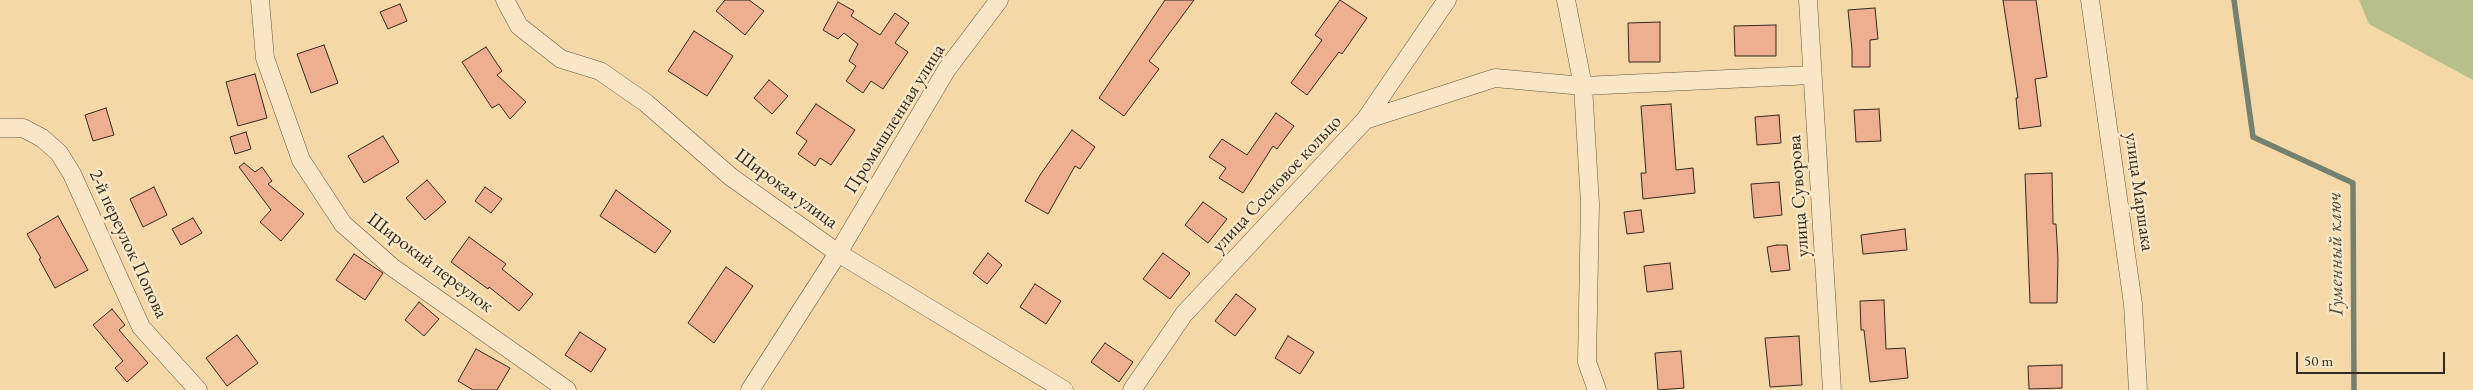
<!DOCTYPE html>
<html>
<head>
<meta charset="utf-8">
<style>
  body { margin:0 }
  #map { position:relative; width:2473px; height:390px; overflow:hidden; background:#f5d8a8; font-family:"EB Garamond",serif }
  canvas { display:block }
  .scale { position:absolute; left:2296px; top:352px; width:149px; height:22px; box-sizing:border-box; border:2px solid #33291e; border-top:0; padding-left:6px; font-size:15px; line-height:18px; white-space:nowrap; color:#33291e; -webkit-text-stroke:4px #f8e6c6; paint-order:stroke }
</style>
</head>
<body>
<div id="map">
<canvas width="2473" height="390"></canvas>
<div class="scale">50 m</div>
</div>
<script>
const ctx = document.querySelector('canvas').getContext('2d');
ctx.lineJoin = 'round';
function fill(path, color) { ctx.fillStyle = color; ctx.fill(path, 'evenodd'); }
const shape = rows => new Path2D(rows.map(r => 'M' + r).join(''));
function strokePath(path, color, width, dash) { ctx.strokeStyle = color; ctx.lineWidth = width; ctx.lineCap = dash ? 'butt' : 'round'; ctx.setLineDash(dash || []); ctx.stroke(path); }
function drawText(font, color, halo, rows, align = 'center') {
  ctx.font = font + ' "EB Garamond",serif'; ctx.lineWidth = 5; ctx.setLineDash([]); ctx.textBaseline = 'middle'; ctx.strokeStyle = halo; ctx.fillStyle = color; for (const [text, x, y, turn = 0] of rows) {
    ctx.save(); ctx.translate(x, y); ctx.rotate((+turn || 0) * Math.PI / 180); ctx.textAlign = isNaN(turn) ? turn : align; if (halo) ctx.strokeText(text, 0, 0); ctx.fillText(text, 0, 0); ctx.restore();
  }
}
const green = shape([
  [2359,0,2473,0,2473,80,2369,24]
]);
const stream = shape([
  [2234,0,2253,137,2353,183,2354,390]
]);
const building = shape([
  [725,0,749,0,764,11,745,35,716,11,725,0],
  [1165,0,1194,0,1149,61,1159,69,1124,116,1099,98,1165,0],
  [1340,0,1367,18,1342,54,1339,52,1307,95,1291,83,1322,40,1315,35,1340,0],
  [2003,0,2036,0,2047,77,2035,79,2041,126,2019,129,2016,98,2018,98,2003,0],
  [838,2,854,11,851,16,880,35,895,13,909,23,895,43,908,52,883,89,871,81,863,93,846,81,856,66,849,61,858,44,844,33,838,39,823,30,838,2],
  [400,4,407,21,388,29,380,12,400,4],
  [1875,8,1878,39,1870,40,1870,67,1852,67,1852,50,1848,10,1875,8],
  [1660,22,1660,62,1629,62,1628,23,1660,22],
  [1776,25,1776,56,1735,56,1734,26,1776,25],
  [694,31,733,56,707,96,668,71,694,31],
  [324,45,338,83,311,93,297,54,324,45],
  [486,47,502,71,497,75,526,102,510,119,499,104,492,108,462,62,486,47],
  [255,74,267,118,238,126,226,82,255,74],
  [769,80,788,96,772,114,754,98,769,80],
  [816,104,855,130,831,165,820,158,815,166,798,154,807,141,796,133,816,104],
  [1671,104,1676,170,1693,168,1695,193,1643,199,1641,173,1646,173,1641,106,1671,104],
  [106,108,114,135,93,141,85,115,106,108],
  [1879,109,1881,141,1856,142,1854,110,1879,109],
  [1276,113,1294,126,1277,149,1273,146,1243,193,1219,178,1226,168,1209,157,1222,139,1247,155,1276,113],
  [1779,115,1781,143,1757,145,1755,117,1779,115],
  [1072,130,1095,147,1080,169,1075,166,1048,214,1025,201,1040,175,1072,130],
  [246,132,251,149,235,154,230,137,246,132],
  [383,136,399,162,364,183,348,156,383,136],
  [244,163,255,172,262,167,272,181,268,184,304,214,281,241,260,222,271,210,239,167,244,163],
  [2052,173,2053,224,2056,224,2058,259,2057,303,2030,303,2025,174,2052,173],
  [427,180,446,202,425,220,406,198,427,180],
  [1779,182,1782,215,1754,218,1751,184,1779,182],
  [154,187,167,215,143,227,130,199,154,187],
  [485,187,502,199,491,213,475,201,485,187],
  [616,190,671,231,655,253,600,216,616,190],
  [1203,202,1227,219,1208,243,1185,225,1203,202],
  [1641,210,1644,232,1627,234,1624,212,1641,210],
  [58,216,88,270,55,288,39,259,41,258,27,234,58,216],
  [193,218,202,233,181,245,172,229,193,218],
  [1905,229,1907,250,1863,254,1861,235,1905,229],
  [469,237,506,264,502,269,533,294,519,311,489,287,488,289,451,262,469,237],
  [1777,245,1787,245,1790,270,1771,272,1767,247,1777,245],
  [988,253,1002,265,987,284,973,273,988,253],
  [1163,253,1190,273,1170,299,1143,279,1163,253],
  [354,254,383,273,365,300,336,280,354,254],
  [1670,263,1673,289,1647,292,1644,266,1670,263],
  [726,267,753,286,714,343,688,323,726,267],
  [1035,284,1061,301,1046,324,1020,307,1035,284],
  [1236,294,1256,309,1235,336,1215,321,1236,294],
  [1884,300,1886,349,1905,348,1908,378,1870,382,1864,330,1861,330,1860,301,1884,300],
  [419,302,439,319,424,336,405,320,419,302],
  [112,309,125,325,119,330,148,363,127,382,115,368,123,361,93,325,112,309],
  [580,332,606,349,591,372,565,355,580,332],
  [237,335,258,363,227,386,206,358,237,335],
  [1288,336,1314,352,1300,374,1275,358,1288,336],
  [1799,336,1802,385,1770,387,1765,338,1799,336],
  [1105,343,1133,362,1119,382,1091,362,1105,343],
  [476,349,510,368,497,390,473,390,458,381,476,349],
  [1681,351,1684,388,1658,390,1655,353,1681,351],
  [2062,365,2062,388,2029,389,2028,366,2062,365]
]);
const minor = shape([
  [260,0,265,58,301,160,343,224,392,267,567,390],
  [505,0,519,26,561,59,600,71,646,103,731,177,838,253,1064,390],
  [1566,0,1583,86,1590,204,1587,362,1597,390],
  [1808,0,1832,390],
  [2090,0,2133,304,2138,390],
  [1365,120,1495,78,1583,86,1812,75],
  [0,128,23,128,42,138,59,153,72,174,141,327,198,390],
  [750,390,838,253,947,69,999,0],
  [1132,390,1184,314,1365,120,1447,0]
]);
const streetNames = [
  ["Промышленная улица",895,119,-58],
  ["улица Сосновое кольцо",1277,184,-47],
  ["Широкая улица",786,189,36],
  ["улица Маршака",2139,192,82],
  ["улица Суворова",1799,196,-94],
  ["2-й переулок Попова",128,244,65],
  ["Широкий переулок",430,263,37]
];
const waterNames = [
  ["Гуменный ключ",2336,254,-91]
];
fill(green, '#b7c08b');
strokePath(stream, '#73816e', 5.5);
fill(building, '#edaf90');
strokePath(building, '#33291e', 1);
strokePath(minor, '#645540', 19);
strokePath(minor, '#f8e6c6', 18);
drawText('19px', '#33291e', '#f8e6c6', streetNames);
drawText('italic 20px', '#4e4e40', '#f8e6c6', waterNames);
</script>
</body>
</html>
